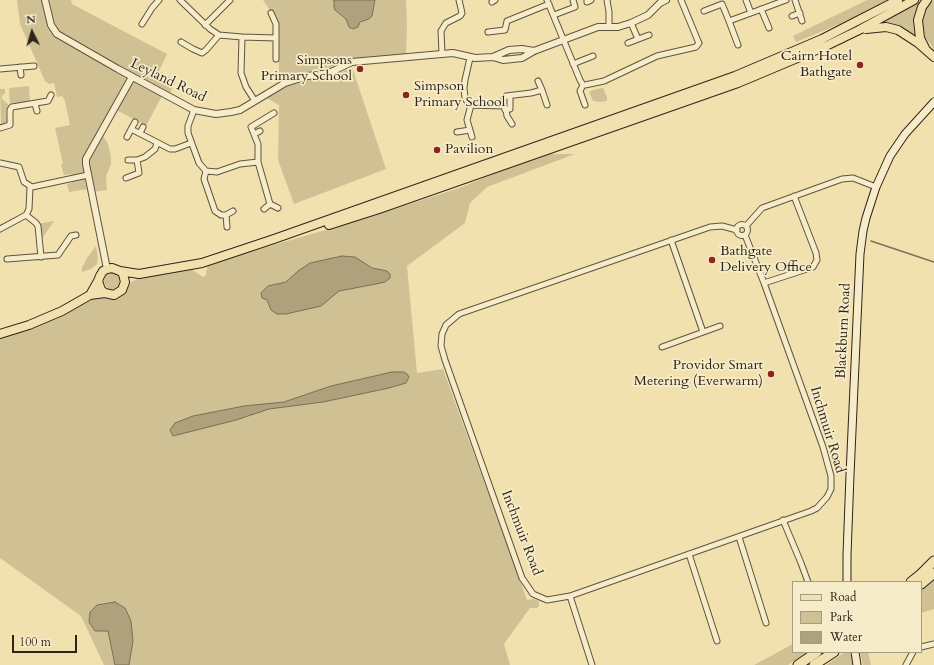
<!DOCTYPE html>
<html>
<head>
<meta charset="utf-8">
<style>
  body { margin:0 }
  #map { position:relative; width:934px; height:665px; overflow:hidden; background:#f1e1ae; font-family:Cardo,serif }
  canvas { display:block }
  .legend { position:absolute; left:792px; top:581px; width:130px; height:72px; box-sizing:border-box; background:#f6ecca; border:1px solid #a69c83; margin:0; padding:5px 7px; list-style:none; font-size:12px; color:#2f2419 }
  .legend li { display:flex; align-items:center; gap:8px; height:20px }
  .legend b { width:20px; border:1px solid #a69c83 }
  .north { position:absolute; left:12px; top:12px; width:40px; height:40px; -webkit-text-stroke:3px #f6ecca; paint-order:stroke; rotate:355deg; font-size:11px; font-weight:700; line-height:16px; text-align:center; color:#2f2419 }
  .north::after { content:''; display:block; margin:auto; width:14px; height:18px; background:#2f2419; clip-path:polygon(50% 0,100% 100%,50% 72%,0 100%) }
  .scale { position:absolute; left:12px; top:635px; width:65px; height:18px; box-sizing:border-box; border:2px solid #2f2419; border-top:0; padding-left:5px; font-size:12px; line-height:14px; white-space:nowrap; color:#2f2419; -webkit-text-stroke:3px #f6ecca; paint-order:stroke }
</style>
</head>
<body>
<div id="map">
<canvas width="934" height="665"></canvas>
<ul class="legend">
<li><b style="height:5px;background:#f1e1ae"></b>Road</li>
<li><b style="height:11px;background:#d0c195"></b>Park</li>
<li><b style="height:11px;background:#afa17b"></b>Water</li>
</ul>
<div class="north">N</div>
<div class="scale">100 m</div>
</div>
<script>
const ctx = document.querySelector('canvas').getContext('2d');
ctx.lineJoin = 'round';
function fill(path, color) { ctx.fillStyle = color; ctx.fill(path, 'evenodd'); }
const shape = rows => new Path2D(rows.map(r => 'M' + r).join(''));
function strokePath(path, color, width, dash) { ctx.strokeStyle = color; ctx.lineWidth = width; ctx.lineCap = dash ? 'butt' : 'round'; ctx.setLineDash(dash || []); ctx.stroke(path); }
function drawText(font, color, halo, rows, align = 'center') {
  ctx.font = font + ' Cardo,serif'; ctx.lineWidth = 3.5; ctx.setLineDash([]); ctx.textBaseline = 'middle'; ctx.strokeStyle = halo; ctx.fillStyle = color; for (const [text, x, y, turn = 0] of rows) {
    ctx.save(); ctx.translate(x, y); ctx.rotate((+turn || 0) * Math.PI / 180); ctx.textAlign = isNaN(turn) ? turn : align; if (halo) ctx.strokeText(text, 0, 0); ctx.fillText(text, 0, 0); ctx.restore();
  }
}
const green = shape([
  [17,0,71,0,72,4,167,54,159,71,176,81,168,96,163,94,146,126,115,109,101,133,108,144,111,157,111,164,106,176,107,190,91,192,87,175,74,178,71,174,64,175,61,165,63,164,55,128,70,125,65,101,62,96,57,97,54,83,49,84,45,81,20,24],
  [263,0,334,0,335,10,346,19,349,27,369,19,372,16,375,0,406,0,407,24,406,57,345,65,279,86,279,60,276,59,275,18],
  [867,0,887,0,845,22,796,42,793,36],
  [918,0,923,0,919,43,877,23],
  [932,0,934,0,934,49,925,37,922,23,924,10],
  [352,67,386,169,294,204,278,160,279,105,267,98,276,90,285,86,300,83,318,77,332,77],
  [29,86,30,101,10,104,9,88],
  [603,88,607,97,607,101,600,102,593,101,589,92,593,90],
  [0,89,5,89,5,93,2,96,2,99,9,105,6,111,7,122,6,124,1,125],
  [542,154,575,154,487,187,470,203,465,223,407,266,417,373,443,369,527,600,534,599,539,601,539,606,537,608,530,608,504,644,510,665,104,665,81,616,0,558,0,338,75,309,95,298,119,297,126,291,131,282,139,278,191,269,203,277,206,275,208,264,367,218,462,187],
  [85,179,87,189,69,192,67,184,72,183,73,181],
  [54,221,43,237,39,240,37,224],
  [96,246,98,259,97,264,91,269,82,272,82,268,87,258],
  '104 281a8 8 0 1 1 16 0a8 8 0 1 1-16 0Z',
  [934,579,934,609,921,613,921,590],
  [793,644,793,652,808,652,788,665,754,665],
  [845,652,850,652,853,665,826,665],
  [860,652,868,652,871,665,863,665]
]);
const water = shape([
  [334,0,375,0,372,16,369,19,360,22,358,27,353,29,349,27,346,19,335,10,334,7,334,0],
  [342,256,355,257,372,268,387,271,390,274,390,278,385,282,376,284,339,291,321,306,286,314,277,314,271,310,267,300,262,298,261,293,268,286,286,282,298,271,310,263,342,256],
  [392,372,404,372,407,374,409,377,406,383,389,388,323,402,269,409,236,420,173,436,170,430,175,423,193,416,244,406,284,402,331,386,392,372],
  [115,602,125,608,131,621,133,641,129,665,115,665,108,631,95,631,89,622,90,612,97,605,115,602]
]);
const stream = shape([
  [871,241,934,262]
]);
const minor = shape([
  [180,0,210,29,219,35,242,37],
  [547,0,580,80,583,85,585,85,604,81,657,56,696,47,699,43,698,41,681,0],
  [587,0,587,2,591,0],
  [607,0,609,12,609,26],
  [795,0,802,21],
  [492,2,495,0],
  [761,9,769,28],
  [704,11,722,4,729,21,751,13,746,0],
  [271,13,276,24,276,59],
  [751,13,786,0],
  [554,15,575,7,573,0],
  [792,16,800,13],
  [729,21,738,45],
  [631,23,638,39],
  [142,24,152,8,159,0],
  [205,25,230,0],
  [488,32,505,30,507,21,549,4],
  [181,42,193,49,202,53,206,50,219,35],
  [628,43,649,35],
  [442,54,441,31,446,23,460,16,462,13,459,0],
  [470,58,465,80,464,88,465,98,469,105,504,106,504,98,506,96,531,93,542,90,538,81],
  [573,64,593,56],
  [20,67,21,75],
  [0,69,34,66],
  [583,85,580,91,585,105],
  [542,90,547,105],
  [255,101,246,87,241,73,242,37,276,38],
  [35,104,37,111],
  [471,105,467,120,472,137],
  [504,106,505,110,510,109,510,96],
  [194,110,188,126,188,133,199,163,206,171,204,179,215,211,221,215,226,215,233,211],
  [506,110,507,116,512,124],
  [0,128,10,125,10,110,12,107,48,101,51,95],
  [131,129,170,149,175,149,191,143],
  [457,132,470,130],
  [140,133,143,127],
  [254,134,260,131],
  [127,137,135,122],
  [128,160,137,160,145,157,155,149,157,143],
  [0,163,19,167,24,182,32,187,88,175],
  [206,171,217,172,240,164,258,162],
  [126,178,139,173,137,160],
  [270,204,258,162,258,144,251,127,274,113],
  [264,209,270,204,278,208],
  [26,215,36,223,38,226,41,257],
  [226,215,227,227],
  '736.5 230a5.5 5.5 0 1 1 11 0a5.5 5.5 0 1 1-11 0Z',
  [746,226,762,208,842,179,853,178,876,187],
  [0,229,26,215,29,209,30,187],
  [737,230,722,226,710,227,459,314,446,325,442,334,441,346,445,360,522,578,533,594,547,600,570,596,811,511,817,508,827,497,831,489,831,476,823,447,764,283,745,235],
  [671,240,703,332],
  [7,259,58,255,71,236,76,235],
  [764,283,813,267,817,260,816,253,794,196],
  [662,347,720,326],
  [783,520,801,563,808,582],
  [739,537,766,623],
  [689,554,717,641],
  [570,596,592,665],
  [921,647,934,644],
  [906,665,913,652]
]);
const tertiary = shape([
  [45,0,51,25,57,34,118,69,194,110,216,114,231,112,240,110,285,83,308,76,329,73,352,62,453,53,475,58,493,57,503,60,522,58,534,51,598,27,618,27,631,23,648,15,660,3,666,0],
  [493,57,509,50,522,49,534,51],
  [107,269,86,164,86,159,132,77]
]);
const secondary = shape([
  [847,582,847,555,850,475,860,254,863,231,866,218,876,187,890,156,905,134,934,102],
  [855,652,857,665]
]);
const primary = shape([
  [866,29,886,27,898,30,918,43,934,57],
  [925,48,920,38,918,20,922,7,927,0],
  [329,225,379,209,738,83,826,46,859,30,914,0],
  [120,271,139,274,202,263,274,239,735,76,822,39,898,0],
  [90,295,98,281,100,276,103,271,107,269,112,268,120,271,123,274,125,282,122,290,114,295,105,293,101,290,98,281],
  [0,334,29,325,62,311,90,295,105,293]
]);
const motorway = shape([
  [911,582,921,574,934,561],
  [921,584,934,573],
  [798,665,817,652],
  [814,665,834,652]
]);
const markers = [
  [860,65,4,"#8f2418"],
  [360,69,4,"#8f2418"],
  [406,95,4,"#8f2418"],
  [437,150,4,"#8f2418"],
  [712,260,4,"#8f2418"],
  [771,374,4,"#8f2418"]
];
const poiNames = [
  ["Cairn Hotel",852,57],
  ["Bathgate",852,73],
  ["Simpsons",352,61],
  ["Primary School",352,77],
  ["Simpson",414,87,"left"],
  ["Primary School",414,103,"left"],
  ["Pavilion",445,150,"left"],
  ["Bathgate",720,252,"left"],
  ["Delivery Office",720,268,"left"],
  ["Providor Smart",763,366],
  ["Metering (Everwarm)",763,382]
];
const streetNames = [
  ["Leyland Road",168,81,26],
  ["Blackburn Road",844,331,-87],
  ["Inchmuir Road",827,430,73],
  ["Inchmuir Road",521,533,69]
];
fill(green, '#d0c195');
fill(water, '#afa17b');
strokePath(water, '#7c6f54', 1);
strokePath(stream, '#7c6f54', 1.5);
strokePath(minor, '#60533e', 7);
strokePath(tertiary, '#60533e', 8);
strokePath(secondary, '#2f2419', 9);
strokePath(primary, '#2f2419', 10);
strokePath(motorway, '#2f2419', 11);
strokePath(minor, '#f6ecca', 5);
strokePath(tertiary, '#f6ecca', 6);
strokePath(secondary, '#f6ecca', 7);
strokePath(primary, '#f1e1ae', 8);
strokePath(motorway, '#f1e1ae', 9);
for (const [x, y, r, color] of markers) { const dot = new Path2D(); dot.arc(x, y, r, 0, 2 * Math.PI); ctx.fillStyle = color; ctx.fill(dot); strokePath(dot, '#f6ecca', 1.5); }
drawText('14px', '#2f2419', '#f6ecca', poiNames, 'right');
drawText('14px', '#2f2419', '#f6ecca', streetNames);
</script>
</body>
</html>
